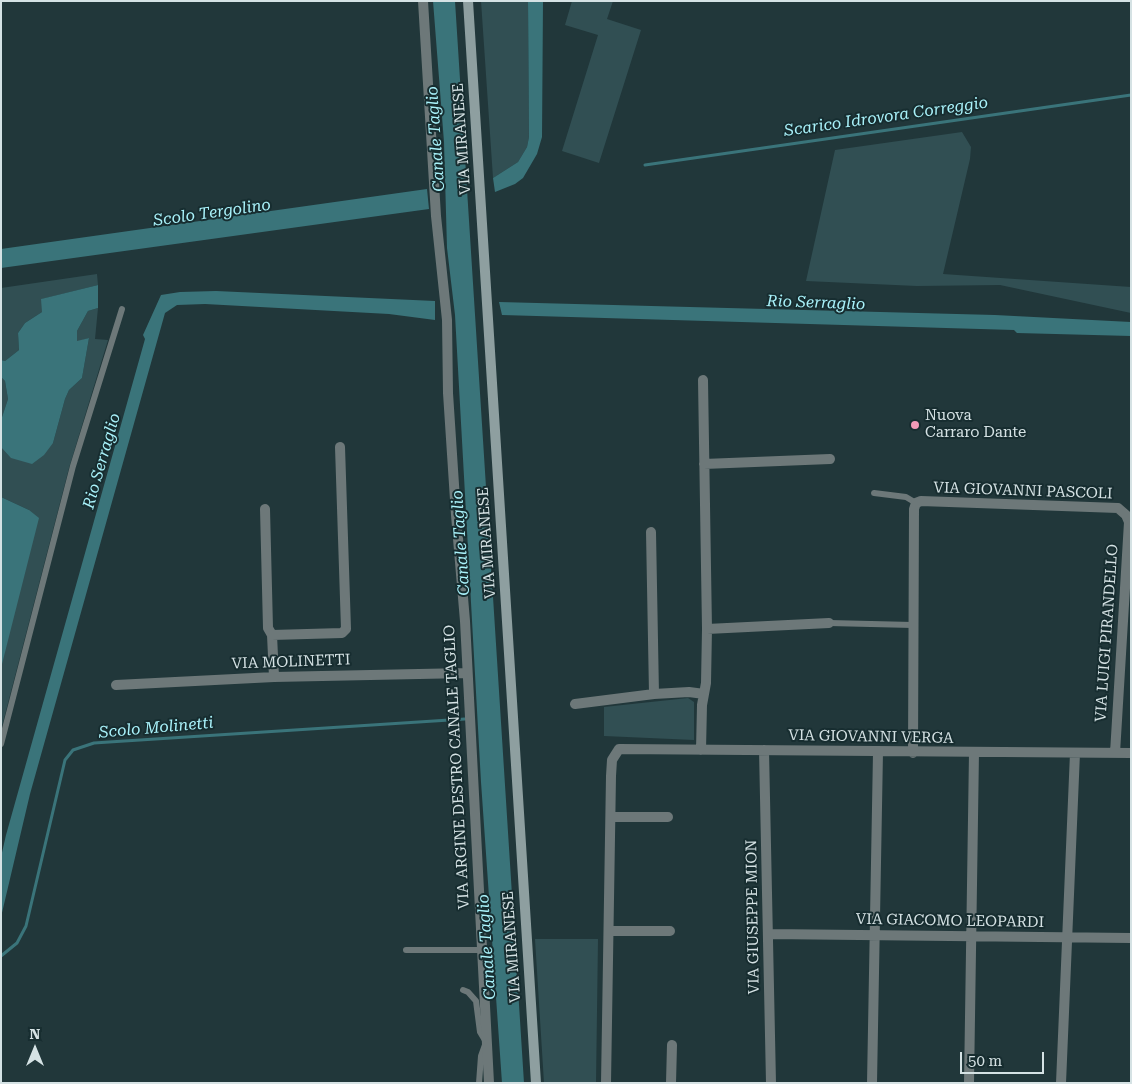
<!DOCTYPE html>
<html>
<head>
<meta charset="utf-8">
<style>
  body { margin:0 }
  #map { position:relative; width:1132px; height:1084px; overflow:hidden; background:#21373a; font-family:"Roboto Serif",serif }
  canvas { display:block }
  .frame { position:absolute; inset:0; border:2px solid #d5e2e4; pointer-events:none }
  .north { position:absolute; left:10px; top:1024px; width:50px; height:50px; -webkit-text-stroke:4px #172d30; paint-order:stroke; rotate:0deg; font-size:14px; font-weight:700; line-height:20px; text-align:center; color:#d5e2e4 }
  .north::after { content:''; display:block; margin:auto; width:18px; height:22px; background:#d5e2e4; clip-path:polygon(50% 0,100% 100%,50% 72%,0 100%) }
  .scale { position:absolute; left:960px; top:1052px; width:84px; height:22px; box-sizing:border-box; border:2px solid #d5e2e4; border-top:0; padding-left:6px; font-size:15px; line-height:18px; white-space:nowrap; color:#d5e2e4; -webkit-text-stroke:4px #172d30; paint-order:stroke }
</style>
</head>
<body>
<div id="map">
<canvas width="1132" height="1084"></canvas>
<div class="frame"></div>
<div class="north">N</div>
<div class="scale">50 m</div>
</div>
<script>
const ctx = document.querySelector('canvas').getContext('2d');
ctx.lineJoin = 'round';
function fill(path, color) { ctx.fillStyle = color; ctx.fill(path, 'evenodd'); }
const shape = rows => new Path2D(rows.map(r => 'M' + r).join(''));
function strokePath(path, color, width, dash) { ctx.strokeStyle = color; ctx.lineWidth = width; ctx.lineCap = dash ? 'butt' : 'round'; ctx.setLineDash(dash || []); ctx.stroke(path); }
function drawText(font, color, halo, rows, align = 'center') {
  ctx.font = font + ' "Roboto Serif",serif'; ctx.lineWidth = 4; ctx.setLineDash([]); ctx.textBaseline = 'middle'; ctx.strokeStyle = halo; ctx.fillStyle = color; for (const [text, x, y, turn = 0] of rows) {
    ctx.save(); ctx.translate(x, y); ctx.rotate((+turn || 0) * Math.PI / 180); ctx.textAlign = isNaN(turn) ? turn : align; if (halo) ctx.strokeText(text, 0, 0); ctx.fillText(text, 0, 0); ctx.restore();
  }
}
const green = shape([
  [481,1,528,1,529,137,527,147,518,162,493,178],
  [572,1,613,1,607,19,641,30,599,163,562,151,598,35,565,25],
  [962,132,971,147,970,159,943,274,1131,287,1131,313,1000,285,917,286,806,281,835,150],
  [97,274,98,285,42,299,42,312,25,323,18,333,19,350,5,361,1,360,1,288],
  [98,308,95,339,108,340,69,468,1,730,1,667,29,510,1,497,1,447,53,443,65,399,69,390,82,378,89,338,77,342,77,331,88,311],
  [1,377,5,381,8,399,1,420],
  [688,698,694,702,694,740,604,736,604,707],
  [535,939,598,939,596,1083,544,1083]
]);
const water = shape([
  [433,1,455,1,524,1083,502,1083,481,782,455,315,447,248,444,142],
  [528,1,543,1,542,137,537,154,523,178,515,184,495,192,493,178,518,162,527,147,529,137],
  [427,189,429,209,1,268,1,249],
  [98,285,98,308,88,311,77,331,77,341,89,338,82,378,69,390,65,399,53,443,44,455,32,464,11,458,1,447,1,420,8,399,5,381,1,377,1,360,5,361,19,350,18,333,25,323,42,312,41,299],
  [216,291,435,301,435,320,389,314,205,304,177,305,165,313,30,794,1,917,1,857,6,835,145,339,143,335,161,295,180,292],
  [499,302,995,315,1131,322,1131,336,1017,333,1014,330,502,315],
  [1,497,29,510,39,518,1,668]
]);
const stream = shape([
  [645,165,1131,95],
  [1,956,17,943,26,926,65,760,73,750,94,743,109,742,465,719]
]);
const service = shape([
  [874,493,906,497,916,503],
  [829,623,913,625],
  [1,744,73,466,122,309],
  [406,950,481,950],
  [463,990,468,992,476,1001,480,1032,486,1042,481,1056,479,1083]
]);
const minor = shape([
  [423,1,436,216,447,320,448,393,456,515,465,621,489,1083],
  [704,464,830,459],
  [265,509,268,628,272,635,274,677],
  [651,532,654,694],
  [707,629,829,623],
  [272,635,342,633,346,629,340,447],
  [116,685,274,677,467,673],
  [575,704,654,694,689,692,704,694],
  [701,750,702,705,706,683,707,629,703,380],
  [764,750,771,1083],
  [913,753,914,509,916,503,921,501,1118,508,1126,515,1129,522,1115,753],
  [611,817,668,817],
  [609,931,670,931],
  [769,934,1131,938],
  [606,1083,611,776,612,760,619,749,1131,753],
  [671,1083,672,1045],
  [872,1083,878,752],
  [969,1083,974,752],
  [1061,1083,1075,753]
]);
const secondary = shape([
  [468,1,536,1083]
]);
const markers = [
  [915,425,5,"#f09ab7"]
];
const streetNames = [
  ["VIA MIRANESE",462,139,-94],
  ["VIA GIOVANNI PASCOLI",1023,491,2],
  ["VIA MIRANESE",487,543,-94],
  ["VIA LUIGI PIRANDELLO",1107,633,-86],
  ["VIA MOLINETTI",291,662,-2],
  ["VIA GIOVANNI VERGA",871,737,1],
  ["VIA ARGINE DESTRO CANALE TAGLIO",457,767,-93],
  ["VIA GIUSEPPE MION",753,917,-91],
  ["VIA GIACOMO LEOPARDI",950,921,1],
  ["VIA MIRANESE",512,947,-94]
];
const poiNames = [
  ["Nuova",925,416],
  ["Carraro Dante",925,433]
];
const waterNames = [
  ["Scarico Idrovora Correggio",886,117,-8],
  ["Canale Taglio",436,139,-94],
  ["Scolo Tergolino",212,213,-8],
  ["Rio Serraglio",816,303,2],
  ["Rio Serraglio",102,461,-74],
  ["Canale Taglio",461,543,-94],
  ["Scolo Molinetti",156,728,-5],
  ["Canale Taglio",487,947,-94]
];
fill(green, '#314f53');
fill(water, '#3a747a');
strokePath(stream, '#3a747a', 3);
strokePath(service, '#6d7879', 6);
strokePath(minor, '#6d7879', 10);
strokePath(secondary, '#8e9fa0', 10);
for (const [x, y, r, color] of markers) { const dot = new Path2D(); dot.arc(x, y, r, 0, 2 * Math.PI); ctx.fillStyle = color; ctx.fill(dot); strokePath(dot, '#172d30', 2); }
drawText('15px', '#d5e2e4', '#172d30', streetNames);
drawText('15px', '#d5e2e4', '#172d30', poiNames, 'left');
drawText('italic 16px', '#a9f2fa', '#172d30', waterNames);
</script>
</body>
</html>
